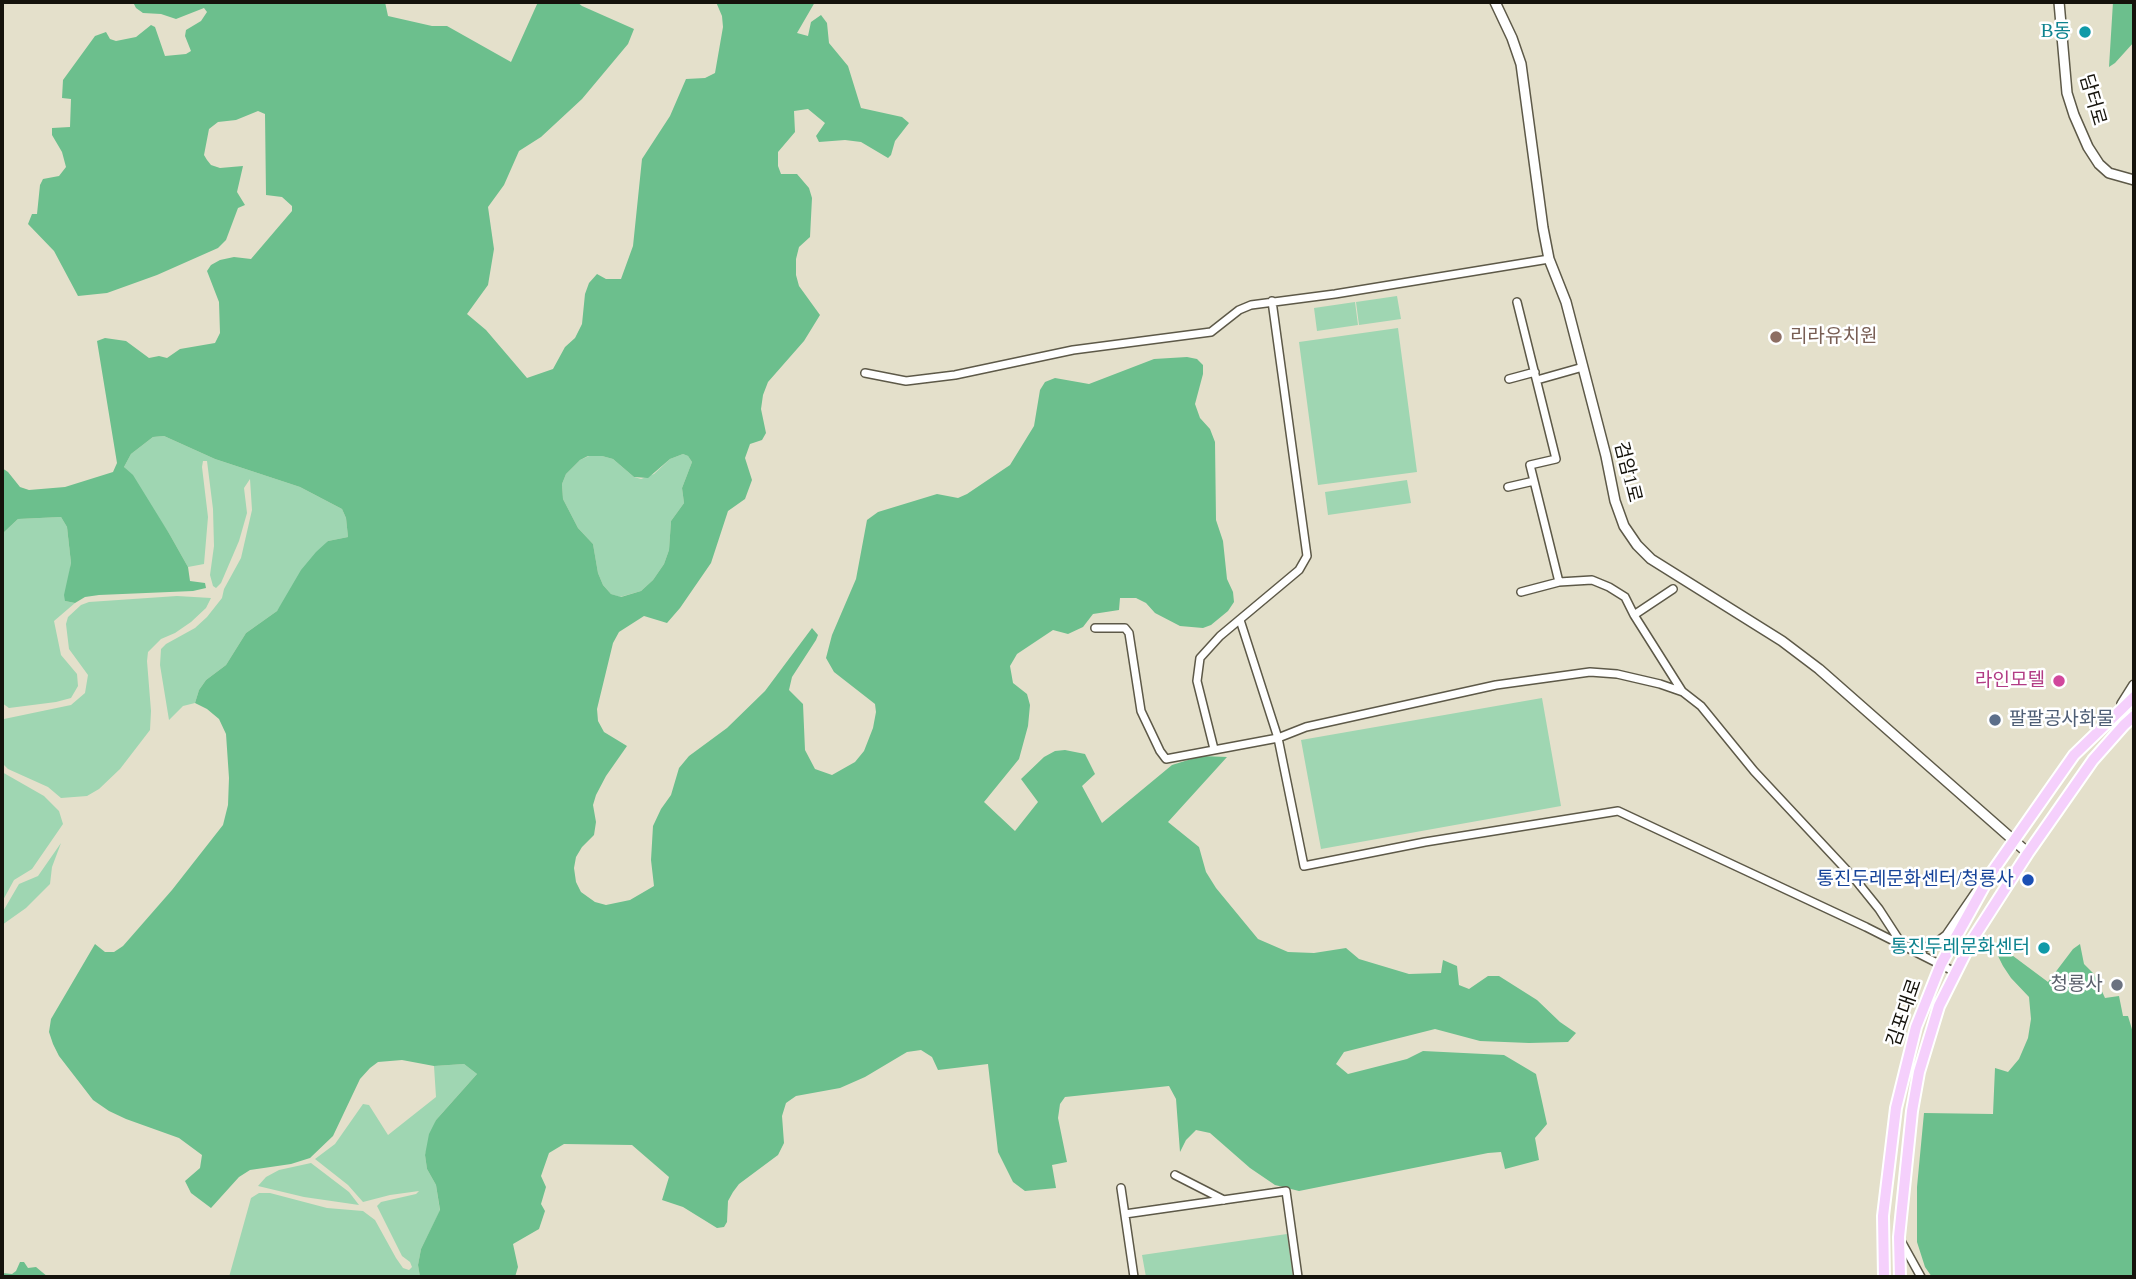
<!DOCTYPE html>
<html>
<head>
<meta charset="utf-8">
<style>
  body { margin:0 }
  #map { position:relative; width:2136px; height:1279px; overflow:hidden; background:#e4e0cb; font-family:"Times New Roman",serif }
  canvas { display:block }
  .frame { position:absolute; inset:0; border:4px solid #15130c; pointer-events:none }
</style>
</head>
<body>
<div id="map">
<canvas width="2136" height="1279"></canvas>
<div class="frame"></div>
</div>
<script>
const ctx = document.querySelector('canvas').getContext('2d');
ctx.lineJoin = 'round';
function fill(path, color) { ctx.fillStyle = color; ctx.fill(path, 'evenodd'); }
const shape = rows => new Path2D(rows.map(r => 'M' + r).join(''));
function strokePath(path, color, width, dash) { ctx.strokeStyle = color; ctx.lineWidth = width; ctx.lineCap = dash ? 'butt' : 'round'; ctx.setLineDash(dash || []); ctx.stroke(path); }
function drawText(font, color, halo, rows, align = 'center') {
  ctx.font = font + ' "Times New Roman","Noto Sans KR",serif'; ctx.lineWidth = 5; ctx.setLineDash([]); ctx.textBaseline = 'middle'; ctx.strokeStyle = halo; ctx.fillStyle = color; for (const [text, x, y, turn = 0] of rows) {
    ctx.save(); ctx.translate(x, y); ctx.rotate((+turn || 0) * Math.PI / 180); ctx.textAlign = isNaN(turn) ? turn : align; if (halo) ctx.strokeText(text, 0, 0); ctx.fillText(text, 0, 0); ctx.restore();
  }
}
const green = shape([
  [1397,296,1401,319,1359,325,1356,302],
  [1355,302,1358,325,1317,331,1314,308],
  [1398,328,1417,472,1318,485,1299,342],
  [164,436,215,459,300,487,342,509,346,518,348,537,328,541,277,611,246,633,226,665,206,680,199,690,195,703,183,706,169,720,160,665,161,649,166,644,195,628,207,617,222,598,224,589,241,558,252,510,250,479,244,488,247,513,239,541,221,583,216,588,213,586,210,575,214,546,213,509,207,461,203,461,202,467,208,517,204,564,188,567,170,535,124,467,131,454,153,437],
  [683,454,688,456,692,462,682,488,684,503,671,521,669,550,664,564,653,580,641,591,620,597,611,594,603,585,598,573,593,544,578,528,563,499,562,484,566,474,580,460,589,456,602,456,613,459,634,477,641,479,654,474,670,459],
  [1407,480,1411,503,1328,515,1325,492],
  [61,517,67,527,71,563,65,601,75,603,54,621,61,655,77,674,78,686,71,698,56,702,9,708,2,703,2,534,18,519],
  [177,596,211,598,206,608,191,622,175,633,161,639,148,652,147,661,151,711,150,730,120,769,99,789,87,796,61,798,48,787,8,769,2,763,4,719,71,705,85,693,88,675,69,649,66,624,68,617,81,605,89,602],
  [1542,698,1561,806,1321,849,1301,740],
  [2,772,44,796,59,811,63,824,32,869,14,880,2,902],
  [61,843,52,867,50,884,26,908,2,925,2,913,19,884,38,876],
  [464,1064,477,1074,436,1120,425,1155,427,1169,436,1185,440,1211,421,1249,418,1265,420,1277,229,1277,251,1198,259,1193,270,1193,327,1208,363,1211,375,1220,396,1258,403,1268,409,1270,412,1267,410,1262,402,1256,377,1206,381,1202,416,1194,419,1191,390,1195,363,1202,348,1185,315,1159,335,1144,363,1104,369,1105,388,1135,436,1097,434,1066],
  [311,1163,349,1192,359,1205,304,1197,258,1186,266,1177,279,1170],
  [1287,1234,1293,1277,1146,1277,1142,1255]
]);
const forest = shape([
  [133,2,385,2,388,16,432,26,447,26,511,62,538,2,577,2,582,6,634,29,628,44,582,99,541,137,519,151,504,185,488,207,494,249,488,285,467,314,486,330,527,378,553,369,565,347,575,338,582,324,585,294,589,283,597,274,606,279,621,279,633,246,642,159,670,116,686,79,705,78,715,73,723,27,722,16,716,2,815,2,797,33,808,36,811,22,821,15,827,23,829,43,848,66,861,108,902,117,909,123,895,141,891,155,888,158,861,142,845,140,819,142,816,136,825,123,808,109,794,111,795,132,778,152,778,166,781,174,797,174,809,188,812,198,810,237,799,247,796,259,796,275,799,286,820,315,804,341,768,382,763,395,761,409,766,433,762,440,750,444,745,458,752,480,745,499,728,511,711,563,680,608,667,623,644,616,619,632,613,643,597,709,598,721,604,732,627,746,606,776,596,795,593,805,596,822,594,835,582,847,576,857,574,868,576,882,581,892,595,902,606,905,630,900,654,886,651,860,653,826,661,809,671,795,679,768,689,756,727,728,765,691,812,628,818,635,816,640,792,677,789,690,803,704,805,750,815,769,832,775,855,762,864,751,873,728,876,712,875,704,834,672,826,658,832,635,856,579,867,520,878,512,937,494,958,498,967,494,1010,465,1034,426,1040,390,1045,382,1055,378,1089,384,1154,359,1187,357,1197,359,1203,365,1203,374,1195,404,1200,418,1210,429,1215,442,1216,520,1223,541,1227,579,1233,592,1234,602,1228,611,1211,625,1203,628,1180,626,1155,613,1146,603,1136,598,1120,598,1119,610,1093,614,1083,627,1068,634,1053,630,1017,654,1010,666,1013,683,1027,694,1030,705,1028,726,1019,759,984,802,1015,831,1038,802,1021,779,1044,757,1055,751,1065,750,1085,754,1095,774,1082,786,1102,823,1172,765,1201,756,1227,757,1168,822,1199,847,1206,872,1216,888,1258,939,1288,952,1314,953,1346,948,1359,959,1409,974,1441,973,1443,960,1457,966,1459,985,1469,989,1488,976,1499,976,1537,1000,1560,1022,1576,1033,1568,1042,1529,1043,1480,1041,1435,1029,1344,1052,1336,1064,1348,1074,1407,1059,1423,1051,1504,1055,1536,1074,1547,1124,1535,1138,1539,1160,1505,1169,1501,1152,1488,1153,1299,1191,1275,1185,1250,1168,1210,1133,1196,1130,1186,1140,1180,1152,1176,1099,1169,1086,1065,1097,1060,1104,1058,1118,1067,1162,1052,1165,1056,1188,1025,1191,1013,1182,998,1152,988,1064,938,1070,932,1057,921,1050,907,1052,865,1077,840,1088,796,1096,786,1103,782,1116,784,1143,778,1155,739,1184,733,1192,728,1201,727,1222,724,1227,717,1228,683,1207,662,1200,669,1177,632,1145,564,1144,549,1153,541,1176,546,1187,541,1204,545,1211,539,1229,513,1244,518,1267,515,1277,420,1277,418,1265,421,1249,440,1210,436,1185,427,1169,425,1155,429,1134,436,1120,477,1074,464,1064,434,1066,402,1060,378,1062,370,1068,360,1079,333,1136,310,1158,291,1164,250,1170,239,1177,211,1208,191,1193,185,1181,200,1168,202,1155,179,1138,126,1119,109,1111,93,1100,59,1056,53,1044,49,1032,51,1019,95,944,105,952,114,952,123,946,172,890,223,825,228,805,229,778,226,734,219,719,207,709,195,703,199,690,206,680,226,665,246,633,277,611,301,570,316,552,328,541,348,537,346,518,342,509,300,487,215,459,164,436,153,437,131,454,124,467,133,475,170,535,188,567,190,581,205,583,206,588,193,591,99,595,85,597,75,603,65,601,64,595,71,563,67,527,61,517,18,519,2,534,2,468,8,472,20,487,29,490,65,487,113,472,117,463,97,341,105,338,126,341,149,358,159,356,167,358,180,349,215,343,220,333,219,302,207,271,211,265,220,260,234,257,251,259,292,211,292,206,282,197,266,195,265,114,258,111,236,120,218,122,209,129,204,155,207,160,211,165,220,168,243,166,237,192,245,205,238,208,226,240,218,248,157,275,107,293,78,296,54,251,28,224,32,214,37,214,40,185,43,179,59,176,66,167,62,152,52,135,52,128,70,127,71,99,62,98,63,80,95,36,106,32,110,39,116,41,136,37,151,25,155,27,165,56,186,54,191,51,185,36,186,30,201,21,207,12,204,8,176,19,161,14,143,13,136,8],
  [683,454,688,456,692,462,682,488,684,503,671,521,669,550,664,564,653,580,641,591,621,597,611,594,603,585,598,573,593,544,578,528,563,499,562,484,566,474,580,460,588,456,602,456,613,459,634,477,648,478,670,459],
  [2113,2,2134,2,2134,42,2115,63,2109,67],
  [1997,944,2048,982,2073,949,2080,944,2084,964,2094,974,2105,998,2119,996,2123,1016,2128,1016,2134,1036,2134,1277,1932,1277,1925,1267,1917,1242,1917,1187,1924,1113,1993,1114,1995,1068,2008,1072,2019,1059,2028,1038,2031,1019,2029,997,2011,978,2003,966,1997,954],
  [20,1262,24,1262,28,1268,36,1267,48,1277,2,1277,2,1273,12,1274,16,1271]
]);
const minor = shape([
  [1517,302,1556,459,1530,465,1534,481],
  [865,373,906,381,955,375,1073,350,1211,332,1239,310,1251,305,1335,294,1549,259],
  [1509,379,1535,372],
  [1537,380,1583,367],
  [1508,487,1534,481,1559,582],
  [1673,589,1634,615,1682,691],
  [1521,592,1559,582,1592,580,1609,587,1625,597,1634,615],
  [1240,620,1278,738,1304,866,1425,842,1618,811,1866,927,1955,972],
  [1095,628,1125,628,1129,633,1141,711,1160,751,1166,759,1278,738,1306,727,1496,685,1590,672,1617,674,1660,684,1683,692,1701,706,1754,771,1854,878,1879,909,1903,946,1926,947,1938,941,1946,935,1981,884],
  [1214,749,1197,681,1200,658,1220,636,1299,570,1307,556,1272,301],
  [1175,1175,1224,1200],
  [1121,1188,1134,1277],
  [1125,1214,1286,1191,1298,1277],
  [1901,1241,1921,1277]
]);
const tertiary = shape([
  [1495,2,1512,38,1521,64,1543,228,1549,259,1566,302,1606,456,1615,501,1624,526,1637,545,1651,559,1782,641,1819,669,2028,853],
  [2059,2,2067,93,2074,115,2088,147,2099,164,2109,173,2134,180],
  [2122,704,2134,685]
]);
const primary = shape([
  [1884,1277,1883,1216,1896,1108,1916,1027,1941,964,1992,872,2048,792,2074,755,2134,697],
  [1900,1277,1899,1237,1912,1111,1919,1072,1939,1006,1972,940,2028,853,2093,760,2124,725,2134,716]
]);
const markers = [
  [2085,32,7,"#0f9aa8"],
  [1776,337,7,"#8d6e63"],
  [2059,681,7,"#d1479c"],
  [1995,720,7,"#5c6f8a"],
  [2028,880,7,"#1a4fb4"],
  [2044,948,7,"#0f9aa8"],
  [2117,985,7,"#6b7280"]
];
const cultureNames = [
  ["B동",2071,32],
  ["통진두레문화센터",2030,948]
];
const streetNames = [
  ["담터로",2092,100,74],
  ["검암1로",1627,472,76],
  ["김포대로",1905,1013,-71]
];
const educationNames = [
  ["리라유치원",1790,337]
];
const hotelNames = [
  ["라인모텔",2045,681]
];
const serviceNames = [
  ["팔팔공사화물",2009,720]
];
const transitNames = [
  ["통진두레문화센터/청룡사",2014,880]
];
const worshipNames = [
  ["청룡사",2103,985]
];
fill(green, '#9fd6b2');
fill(forest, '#6cbf8d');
strokePath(minor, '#5d5948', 10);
strokePath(tertiary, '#5d5948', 12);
strokePath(primary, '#fff', 14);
strokePath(minor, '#fff', 7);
strokePath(tertiary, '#fff', 9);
strokePath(primary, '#f5d0fc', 10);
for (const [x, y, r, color] of markers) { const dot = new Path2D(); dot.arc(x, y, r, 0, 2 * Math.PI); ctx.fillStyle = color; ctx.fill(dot); strokePath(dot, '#fff', 2.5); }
drawText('19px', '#0d838f', '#fff', cultureNames, 'right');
drawText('19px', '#15130c', '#fff', streetNames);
drawText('19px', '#785e54', '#fff', educationNames, 'left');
drawText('19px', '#b23c85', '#fff', hotelNames, 'right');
drawText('19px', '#4e5e75', '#fff', serviceNames, 'left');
drawText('19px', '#164399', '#fff', transitNames, 'right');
drawText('19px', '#5b616d', '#fff', worshipNames, 'right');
</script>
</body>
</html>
